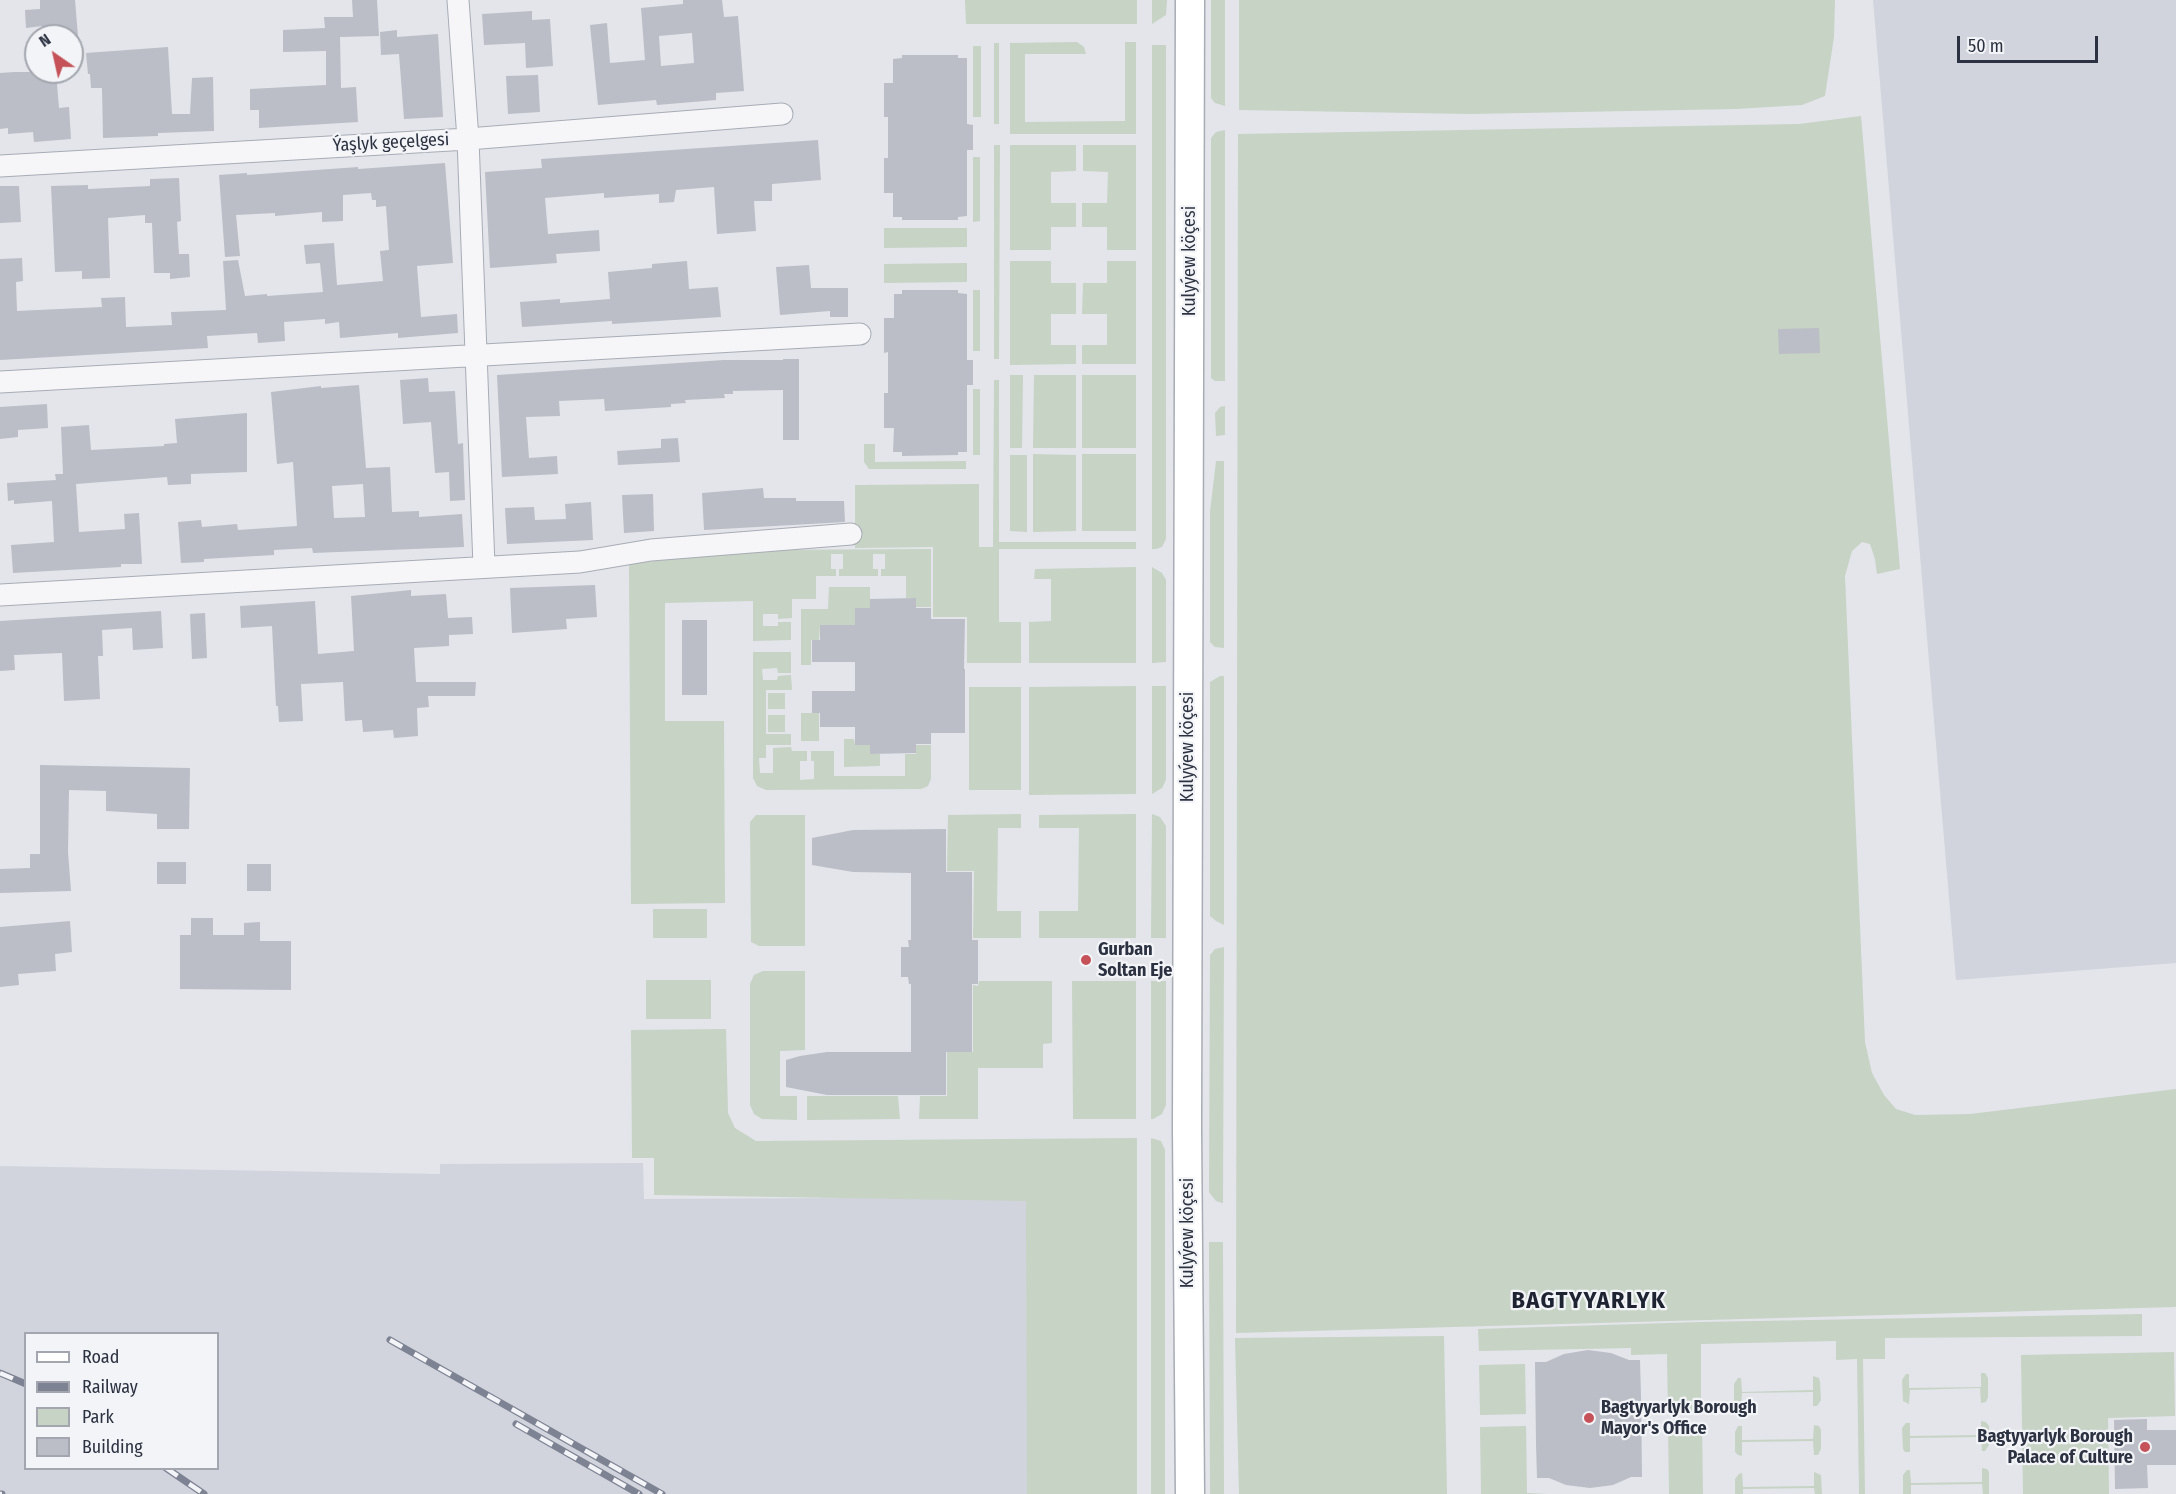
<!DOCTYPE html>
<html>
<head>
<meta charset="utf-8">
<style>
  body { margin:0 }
  #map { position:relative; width:2176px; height:1494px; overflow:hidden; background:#e3e5ea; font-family:"Fira Sans Condensed",sans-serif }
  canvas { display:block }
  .legend { position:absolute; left:24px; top:1332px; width:195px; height:138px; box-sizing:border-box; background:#f3f4f7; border:2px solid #a3a6ae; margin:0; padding:8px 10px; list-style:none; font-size:18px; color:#2c3241 }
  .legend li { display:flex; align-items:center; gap:12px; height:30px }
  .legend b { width:30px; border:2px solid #a3a6ae }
  .north { position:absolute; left:24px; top:24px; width:60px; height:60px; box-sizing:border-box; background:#f3f4f7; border:2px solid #a3a6ae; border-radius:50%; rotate:326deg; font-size:16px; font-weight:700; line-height:24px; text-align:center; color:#2c3241 }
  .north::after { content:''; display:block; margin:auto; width:21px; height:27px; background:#c55259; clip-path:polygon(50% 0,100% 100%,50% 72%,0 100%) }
  .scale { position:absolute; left:1957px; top:36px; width:141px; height:27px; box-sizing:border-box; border:3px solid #2c3241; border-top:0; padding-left:8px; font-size:18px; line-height:21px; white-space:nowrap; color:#2c3241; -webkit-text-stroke:4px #f3f4f7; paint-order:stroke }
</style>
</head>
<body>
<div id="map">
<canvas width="2176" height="1494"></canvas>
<ul class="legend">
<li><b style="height:8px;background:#fff"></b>Road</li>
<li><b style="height:8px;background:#7e8393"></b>Railway</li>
<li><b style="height:16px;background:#c7d3c5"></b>Park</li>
<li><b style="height:16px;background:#bbbec6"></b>Building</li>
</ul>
<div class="north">N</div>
<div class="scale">50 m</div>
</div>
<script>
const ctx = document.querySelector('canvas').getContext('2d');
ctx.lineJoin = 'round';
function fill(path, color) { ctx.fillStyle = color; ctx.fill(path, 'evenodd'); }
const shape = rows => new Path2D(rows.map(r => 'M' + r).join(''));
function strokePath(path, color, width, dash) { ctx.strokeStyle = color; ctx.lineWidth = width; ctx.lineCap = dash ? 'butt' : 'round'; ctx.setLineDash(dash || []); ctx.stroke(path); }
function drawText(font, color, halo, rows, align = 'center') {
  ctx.font = font + ' "Fira Sans Condensed",sans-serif'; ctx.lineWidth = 4.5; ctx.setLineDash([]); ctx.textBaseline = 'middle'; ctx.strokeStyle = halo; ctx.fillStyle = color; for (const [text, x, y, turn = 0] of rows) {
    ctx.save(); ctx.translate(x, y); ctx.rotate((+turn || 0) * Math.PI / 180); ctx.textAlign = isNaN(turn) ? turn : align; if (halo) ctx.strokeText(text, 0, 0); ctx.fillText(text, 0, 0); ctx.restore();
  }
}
const built = shape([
  [1873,0,2176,0,2176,963,1956,980],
  [643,1163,644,1199,1048,1197,1046,1494,0,1494,0,1166,440,1174,440,1164],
  [26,1334,218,1334,218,1468,26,1468]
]);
const green = shape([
  [965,0,1137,0,1137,24,966,24],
  [1152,0,1167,0,1166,15,1152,24],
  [1211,0,1225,0,1225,106,1215,103,1211,98],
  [1239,0,1835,0,1834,37,1825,96,1802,105,1736,109,1470,114,1239,110],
  [1077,42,1084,47,1086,54,1025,54,1025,122,1125,121,1125,42,1136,42,1136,134,1010,134,1010,43],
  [994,43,999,43,999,124,994,124],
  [1152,45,1166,45,1166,539,1162,547,1156,549,1152,549],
  [973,46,981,46,981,117,973,117],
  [1861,116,1900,569,1877,574,1875,559,1870,544,1862,542,1852,551,1845,576,1865,1042,1872,1073,1884,1095,1896,1109,1915,1115,1970,1114,2176,1089,2176,1307,1236,1333,1238,134,1799,124],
  [1225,130,1225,381,1215,381,1211,378,1211,138,1216,132],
  [994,145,1000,145,999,359,994,359],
  [1010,145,1076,145,1076,171,1051,172,1051,203,1076,203,1076,227,1051,227,1051,250,1010,250],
  [1083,145,1136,145,1136,250,1107,250,1107,227,1082,227,1082,203,1107,203,1108,172,1083,171],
  [973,157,980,157,980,221,973,222],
  [884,228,967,228,967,247,884,248],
  [1010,261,1051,261,1051,283,1076,283,1076,314,1051,314,1051,345,1076,345,1076,364,1010,365],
  [1107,261,1136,261,1136,364,1082,364,1082,345,1107,345,1107,314,1082,314,1083,283,1107,283],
  [967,263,967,282,884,283,884,264],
  [973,290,980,290,980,351,973,351],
  [1010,375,1023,375,1022,448,1010,448],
  [1034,375,1076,375,1076,448,1033,448],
  [1082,375,1136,375,1136,448,1082,448],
  [994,380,999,380,999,542,1136,542,1136,549,999,549,999,622,1021,622,1021,663,967,663,967,617,933,617,933,547,855,548,855,485,979,484,979,547,993,547],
  [973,389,980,389,980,455,973,455],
  [1225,406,1225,435,1216,436,1215,413,1220,407],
  [864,444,875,444,875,462,966,461,966,469,869,469,864,462],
  [1033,454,1076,455,1076,531,1033,532],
  [1082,454,1136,454,1136,531,1082,531],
  [1010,455,1027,455,1027,532,1010,531],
  [1216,461,1224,461,1224,648,1215,647,1210,642,1210,512],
  [931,549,931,607,916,607,916,598,906,598,906,576,881,576,881,569,885,569,885,554,873,554,873,569,878,569,878,576,839,576,839,569,843,569,843,554,831,554,831,569,836,569,836,576,816,576,816,599,792,599,792,618,778,619,778,614,763,614,763,626,778,626,778,622,791,622,791,640,753,641,753,601,665,603,665,721,724,721,725,903,631,904,629,564,753,550],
  [1136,567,1136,663,1029,663,1029,622,1051,621,1051,579,1034,579,1035,569],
  [1152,567,1162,573,1166,580,1166,662,1152,663],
  [829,587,870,587,870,608,855,608,855,625,820,625,819,640,811,640,811,665,801,665,801,609,828,609],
  [753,652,791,652,791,673,778,673,777,668,762,669,763,680,777,680,778,676,791,675,792,690,766,690,766,734,791,734,791,745,766,745,766,758,759,758,760,773,773,773,773,748,791,747,792,751,807,751,807,761,800,761,800,780,814,779,814,761,811,761,811,751,834,751,834,776,905,776,905,754,916,754,916,745,931,745,931,779,928,786,921,789,766,790,757,786,753,778],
  [1220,676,1224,676,1224,925,1216,921,1210,916,1210,682],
  [1136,686,1136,794,1029,795,1029,687],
  [1152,686,1166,686,1166,780,1162,788,1152,794],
  [969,687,1021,687,1021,790,969,790],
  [768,693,785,693,785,709,768,709],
  [801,713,819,713,819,741,801,741],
  [768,715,785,715,785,732,768,732],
  [844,739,854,739,855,745,870,745,870,754,880,754,880,766,844,767],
  [1021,814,1021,828,998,828,997,911,1021,911,1021,938,973,938,974,871,947,871,948,815],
  [1136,814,1136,938,1039,938,1039,911,1078,911,1079,828,1039,828,1039,815],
  [1152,814,1160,817,1166,826,1166,938,1151,938],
  [756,815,805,815,805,946,759,946,751,942,750,822],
  [653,909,707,909,707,938,653,938],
  [1224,947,1223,1203,1222,1203,1216,1201,1209,1192,1210,955,1215,949],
  [763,971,805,971,805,1050,780,1051,780,1096,797,1096,797,1120,762,1119,754,1114,750,1105,750,984,754,975],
  [646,980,711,980,711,1019,646,1019],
  [979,981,1052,981,1052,1043,1043,1044,1043,1068,978,1068,978,1119,919,1119,920,1096,947,1096,947,1052,973,1052,973,985,978,986],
  [1072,981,1136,981,1136,1119,1073,1119],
  [1151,981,1166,981,1166,1105,1162,1114,1153,1119,1151,1119],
  [726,1029,728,1113,735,1128,756,1141,1137,1138,1137,1494,1027,1494,1026,1201,654,1195,654,1158,632,1158,631,1030],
  [807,1096,898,1096,900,1119,807,1120],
  [1151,1138,1161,1141,1165,1150,1165,1494,1151,1494],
  [1209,1242,1223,1242,1224,1494,1210,1494],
  [2142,1314,2142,1336,1885,1338,1885,1359,1863,1359,1865,1494,1859,1494,1857,1359,1836,1360,1836,1341,1701,1344,1701,1411,1668,1412,1667,1354,1631,1355,1631,1348,1479,1351,1478,1329,1700,1322],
  [1444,1336,1447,1494,1239,1494,1235,1338],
  [2174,1352,2175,1416,2108,1418,2109,1494,2023,1494,2021,1355],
  [1525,1364,1526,1414,1480,1415,1479,1365],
  [1981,1373,1985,1373,1988,1378,1988,1397,1986,1402,1981,1403,1980,1388,1910,1390,1909,1404,1903,1401,1902,1380,1906,1374,1909,1374,1909,1388,1981,1387],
  [1813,1376,1819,1378,1820,1382,1821,1400,1817,1406,1813,1406,1813,1392,1742,1393,1741,1408,1737,1407,1734,1404,1734,1384,1738,1378,1741,1378,1742,1392,1813,1390],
  [1981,1421,1986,1422,1989,1426,1989,1445,1985,1451,1982,1451,1981,1437,1910,1438,1910,1452,1905,1452,1903,1449,1902,1428,1906,1423,1910,1423,1910,1436,1981,1435],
  [1702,1423,1703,1494,1669,1494,1668,1424],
  [1814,1425,1819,1426,1821,1430,1821,1449,1818,1455,1814,1455,1813,1441,1742,1442,1742,1456,1738,1455,1735,1452,1735,1432,1738,1426,1742,1426,1742,1440,1813,1439],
  [1526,1426,1527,1493,1547,1494,1481,1494,1480,1427],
  [1982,1468,1987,1469,1989,1472,1989,1494,1983,1494,1982,1484,1911,1485,1911,1494,1903,1494,1903,1475,1907,1470,1910,1470,1911,1483,1982,1482],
  [1814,1472,1821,1475,1822,1494,1815,1494,1814,1488,1743,1489,1743,1494,1735,1494,1735,1479,1739,1474,1742,1473,1743,1487,1814,1486]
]);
const building = shape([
  [40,0,75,0,78,36,43,36,42,26,26,28,25,10,40,9],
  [352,0,377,0,379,36,340,37,341,88,356,87,358,122,259,128,259,110,250,110,250,89,326,85,326,51,283,52,283,30,325,28,324,17,353,17],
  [683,0,722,0,724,17,738,16,744,91,716,93,716,100,657,105,656,100,598,105,590,25,607,23,610,63,645,60,641,8,683,4],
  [692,33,694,63,661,66,659,36],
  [532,11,532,20,550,19,553,66,526,68,525,43,484,45,482,14],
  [397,30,397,37,438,34,443,117,404,119,399,54,381,55,380,32],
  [168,47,172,114,190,114,192,78,213,77,214,131,158,133,158,136,103,138,102,88,91,88,90,74,88,74,86,53],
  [902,55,958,55,958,58,967,58,967,124,973,125,973,150,967,150,967,216,958,217,958,220,902,220,902,217,893,217,893,193,884,193,884,158,888,158,888,117,884,117,884,83,893,83,893,59,902,58],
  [14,72,56,72,59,108,69,107,71,139,34,142,33,132,8,134,8,128,0,129,0,73],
  [538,75,540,112,508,114,506,76],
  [818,140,821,180,772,184,772,201,754,201,756,231,717,234,714,187,676,190,674,202,659,203,659,194,604,198,604,193,545,198,548,234,599,230,600,251,556,254,557,263,490,268,485,172,542,168,541,159],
  [445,163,453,263,417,266,421,317,457,314,458,333,398,338,398,333,340,338,339,322,325,324,325,319,284,322,285,341,258,343,257,333,207,336,208,348,0,360,0,259,22,258,23,281,16,282,17,311,102,307,101,298,125,297,126,327,172,325,171,312,226,310,223,261,238,260,245,296,267,294,267,296,323,292,320,263,306,264,304,245,334,243,337,285,383,281,380,251,389,250,386,206,376,207,376,200,372,200,371,193,343,195,343,221,322,222,322,212,275,216,275,213,236,215,240,256,225,257,219,175,247,173,247,175,358,167,358,169],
  [179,178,181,221,177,222,179,254,189,254,190,277,170,279,170,273,154,273,152,223,145,223,145,215,108,218,110,278,82,279,82,271,55,272,51,186,88,185,88,189,150,186,150,179],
  [0,186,19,186,21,222,0,223],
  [687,261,689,289,718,287,721,317,612,324,612,321,522,327,520,302,560,299,560,303,610,299,608,272,652,268,652,264],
  [809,265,811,288,848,288,848,317,830,317,830,311,780,315,776,267],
  [902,290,958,290,958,293,967,294,967,360,973,360,973,385,967,385,967,452,958,452,958,455,902,456,902,452,893,452,894,428,884,428,884,393,888,393,888,352,884,353,884,318,894,318,894,294,902,294],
  [1819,328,1820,353,1779,354,1778,329],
  [783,359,799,359,799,440,783,440,783,390,733,391,733,394,724,394,725,398,685,400,686,403,671,404,671,407,605,411,604,399,559,401,560,416,526,417,529,458,557,456,558,474,502,477,497,375,724,360,783,360],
  [428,378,429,392,455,391,458,444,463,443,465,500,450,501,449,472,435,473,431,422,403,424,400,380],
  [359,385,366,468,390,467,392,512,419,511,419,517,462,514,464,547,313,553,312,548,274,550,274,555,204,559,204,562,181,563,178,522,201,520,202,527,237,524,238,530,297,526,293,462,277,464,271,392,321,386,321,388],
  [363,484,365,517,334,518,332,486],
  [47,404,48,428,18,430,18,437,0,439,0,407],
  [247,413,247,472,191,474,191,484,168,485,167,477,76,484,79,532,125,529,124,514,139,513,142,564,121,564,121,567,13,573,11,545,54,542,52,501,14,504,14,500,8,501,7,483,56,480,55,474,63,474,61,427,89,425,91,450,164,446,164,444,177,443,175,419],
  [678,438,680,462,618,465,617,451,661,448,661,439],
  [763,488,764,498,796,498,796,501,844,501,845,522,704,530,702,493],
  [653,494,654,531,624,533,622,495],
  [591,502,593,540,507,544,505,508,534,507,535,520,566,519,565,504],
  [595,585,597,617,566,619,567,629,512,633,510,588],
  [411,590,411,596,446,594,448,618,472,617,473,634,449,635,449,646,414,648,416,682,476,682,475,696,428,696,429,707,417,708,418,736,394,738,393,730,363,732,362,720,345,721,343,682,301,684,303,721,279,722,278,706,276,706,272,626,241,628,240,606,315,601,318,654,354,651,351,596],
  [916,598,916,608,931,608,931,619,965,619,964,669,965,669,965,733,931,733,931,744,916,744,916,753,870,754,870,745,855,745,855,727,820,727,820,713,812,713,812,691,855,691,855,662,812,662,812,640,820,640,820,625,855,625,855,608,870,608,870,599],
  [161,611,163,648,133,650,132,628,102,630,103,656,98,656,100,699,64,701,62,653,14,655,15,670,0,671,0,621],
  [205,613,207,658,192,659,190,614],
  [682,620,707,620,707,695,682,695],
  [40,765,190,768,189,829,157,829,157,814,106,811,106,791,69,790,68,852,71,891,0,893,0,869,30,868,30,854,40,854],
  [946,829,946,872,972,872,972,940,978,940,978,984,972,984,972,1052,946,1052,946,1095,827,1095,786,1087,786,1060,800,1056,827,1052,911,1052,911,984,909,984,908,977,901,977,901,947,909,947,908,940,911,940,911,873,853,872,812,865,812,838,853,830],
  [157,862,186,862,186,884,157,884],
  [247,864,271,864,271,891,247,891],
  [191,918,213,918,213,935,244,935,244,923,260,922,260,941,291,941,291,990,180,989,180,935,191,935],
  [70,921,72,952,55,954,56,971,18,974,19,985,0,987,0,927],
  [1588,1350,1611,1353,1629,1360,1640,1360,1641,1397,1642,1477,1631,1477,1613,1485,1590,1488,1566,1485,1549,1478,1537,1478,1536,1444,1535,1362,1546,1362,1564,1354],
  [2147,1419,2147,1430,2176,1430,2176,1465,2147,1465,2148,1488,2115,1489,2114,1420]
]);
const street = shape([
  [458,0,468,139,484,566],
  [0,166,468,139,782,114],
  [0,382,860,334],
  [0,595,580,562,651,550,851,534]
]);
const secondary = shape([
  [1190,1494,1187,1128,1190,0]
]);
const rail = shape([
  [390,1340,662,1494],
  [0,1373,26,1384],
  [516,1424,639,1494],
  [166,1468,204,1494],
  [0,1494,2,1494]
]);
const markers = [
  [1086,960,6,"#c55259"],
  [1589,1418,6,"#c55259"],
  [2145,1447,6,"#c55259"]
];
const streetNames = [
  ["Ýaşlyk geçelgesi",391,143,-3],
  ["Kulyýew köçesi",1190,261,-90],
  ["Kulyýew köçesi",1188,747,-90],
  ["Kulyýew köçesi",1188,1233,-90]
];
const poiNames = [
  ["Gurban",1098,950],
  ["Soltan Eje",1098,971],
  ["Bagtyyarlyk Borough",1601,1408],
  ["Mayor's Office",1601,1429],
  ["Bagtyyarlyk Borough",2133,1437,"right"],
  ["Palace of Culture",2133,1458,"right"]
];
const districtNames = [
  ["BAGTYYARLYK",1589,1301]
];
fill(built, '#d1d4dc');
fill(green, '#c7d3c5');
fill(building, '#bbbec6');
strokePath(street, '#a8acb4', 23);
strokePath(secondary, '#a8acb4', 31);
strokePath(street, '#f6f6f9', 21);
strokePath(secondary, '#fff', 28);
strokePath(rail, '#7e8393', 7);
strokePath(rail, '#f3f4f7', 4.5, [14]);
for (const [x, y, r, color] of markers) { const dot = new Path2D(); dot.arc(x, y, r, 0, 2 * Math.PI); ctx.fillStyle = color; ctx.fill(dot); strokePath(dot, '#f3f4f7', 2); }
drawText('18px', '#2c3241', '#f3f4f7', streetNames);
drawText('bold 18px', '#2c3241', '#f3f4f7', poiNames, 'left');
ctx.letterSpacing = '1.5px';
drawText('bold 24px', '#1e2332', '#f3f4f7', districtNames);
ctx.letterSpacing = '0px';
</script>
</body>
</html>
